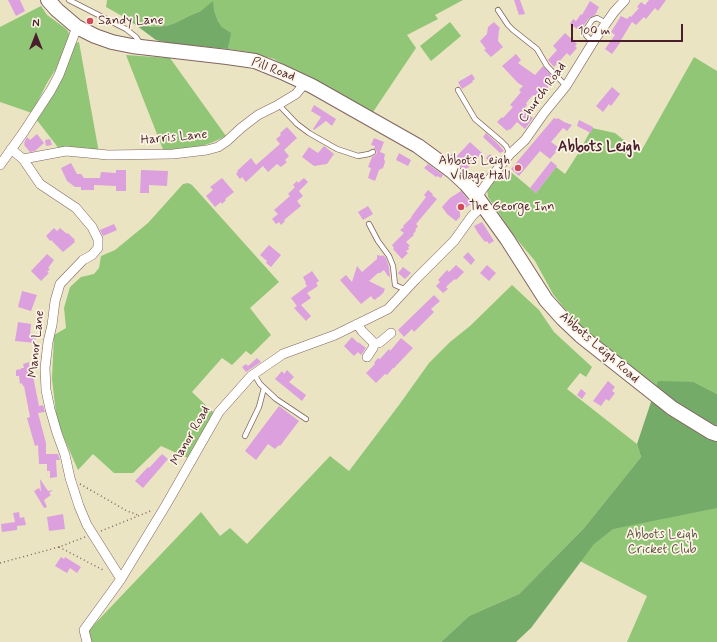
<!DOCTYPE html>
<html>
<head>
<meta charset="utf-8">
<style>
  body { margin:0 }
  #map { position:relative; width:717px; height:642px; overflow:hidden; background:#ebe4c3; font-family:Mynerve,sans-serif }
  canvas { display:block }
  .north { position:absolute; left:16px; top:16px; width:40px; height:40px; -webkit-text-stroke:3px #fcf5e5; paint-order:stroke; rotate:0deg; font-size:11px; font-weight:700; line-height:16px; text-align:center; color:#4a1f2b }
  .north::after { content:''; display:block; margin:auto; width:14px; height:18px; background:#4a1f2b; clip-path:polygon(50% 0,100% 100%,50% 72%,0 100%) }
  .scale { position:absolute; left:571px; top:24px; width:112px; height:18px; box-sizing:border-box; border:2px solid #4a1f2b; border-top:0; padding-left:5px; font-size:12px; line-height:14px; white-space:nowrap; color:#4a1f2b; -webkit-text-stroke:3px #fcf5e5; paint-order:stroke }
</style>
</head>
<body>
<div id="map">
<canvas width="717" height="642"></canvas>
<div class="north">N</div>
<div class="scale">100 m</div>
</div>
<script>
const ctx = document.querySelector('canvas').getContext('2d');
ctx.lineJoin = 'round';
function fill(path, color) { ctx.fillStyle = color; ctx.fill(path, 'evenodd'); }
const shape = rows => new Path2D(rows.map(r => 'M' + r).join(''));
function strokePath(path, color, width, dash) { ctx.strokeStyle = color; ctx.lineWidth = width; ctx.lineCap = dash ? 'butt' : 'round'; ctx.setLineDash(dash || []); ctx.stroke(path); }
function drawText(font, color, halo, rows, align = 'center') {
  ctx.font = font + ' Mynerve,sans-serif'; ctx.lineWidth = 3.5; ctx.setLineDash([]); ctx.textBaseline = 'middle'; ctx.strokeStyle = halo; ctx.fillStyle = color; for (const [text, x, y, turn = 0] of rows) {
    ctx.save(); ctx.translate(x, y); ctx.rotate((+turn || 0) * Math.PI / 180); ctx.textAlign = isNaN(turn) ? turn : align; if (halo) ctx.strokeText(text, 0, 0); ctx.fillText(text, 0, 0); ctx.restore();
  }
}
const green = shape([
  [107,0,463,0,435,15,438,19,407,35,416,48,371,115,274,59,248,52,228,49,230,33,222,27,218,21,214,10,201,11,191,15,175,23,166,26,154,27,141,25,129,20,106,7],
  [41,6,47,15,65,28,68,31,69,34,68,39,56,69,47,83,32,113,0,102,0,27],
  [450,22,461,36,431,61,420,46],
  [79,42,99,153,60,150,36,119,62,74,76,43],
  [126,55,170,58,226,136,211,143,192,149,164,152],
  [694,57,717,71,717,394,694,382,656,388,597,340,578,323,564,308,553,294,535,261,515,237,488,197,487,189,505,167,536,193,556,167,565,174,579,152,592,128,615,133,640,153],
  [188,183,192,185,279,282,250,308,271,335,251,355,246,351,232,365,222,358,192,392,214,413,188,458,161,446,133,473,114,473,93,454,78,470,57,422,52,379,54,335,66,328,64,308,70,287,81,277,94,274,99,268,101,256,115,250,148,223,183,184],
  [512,285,539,310,554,332,592,367,586,377,580,373,567,389,637,444,641,457,584,528,519,594,469,616,441,642,91,642,89,638,88,631,201,512,220,536,230,528,247,544,330,456,349,471,399,405,429,363,450,342,470,326],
  [685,433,717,445,717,642,627,642,647,596,576,559]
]);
const forest = shape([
  [213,1,214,10,218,21,222,27,231,33,228,49,168,43,156,40,129,20,141,25,153,27,166,26,175,23,191,15,201,11],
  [658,381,694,382,717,394,717,508,613,529,594,544,531,628,516,642,441,642,469,616,519,594,584,528,641,457,637,444]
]);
const building = shape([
  [8,0,20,0,25,11,16,16],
  [514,0,520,0,525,14,519,15],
  [649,0,666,0,658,11,655,8,646,19,644,17,636,25,632,22,621,40,622,40,612,54,605,49,615,35,611,32,621,16,627,19,630,16,631,17,639,8,637,7,641,2,645,5],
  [590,1,599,7,595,15,589,18,580,31,570,24,573,19,576,21,581,14,582,15],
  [494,22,500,28,499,30,498,41,503,47,491,57,484,50,486,49,480,41,487,34,488,27],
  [565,33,577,44,575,46,577,48,570,56,567,53,554,67,548,60,557,50,553,46],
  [516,54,521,60,518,63,535,75,543,66,553,77,550,81,552,83,541,95,540,94,537,98,533,95,526,103,527,105,523,110,533,118,525,129,517,122,510,130,509,129,507,131,497,122,502,117,503,118,513,107,510,105,521,92,519,90,523,86,518,83,502,66],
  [472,74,475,79,472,81,473,82,462,89,458,82],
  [612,87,620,94,611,106,609,104,603,112,596,106],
  [314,105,336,119,332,126,326,121,314,130,313,129,321,117,311,111],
  [554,118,557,119,558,118,564,122,572,125,567,131,563,128,551,142,558,147,555,151,556,152,550,159,540,151,519,176,511,169],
  [579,120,593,127,591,133,577,126],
  [287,127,297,138,284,150,289,156,285,160,287,162,281,167,277,164,268,172,263,166,246,182,242,177,240,179,236,174,238,172,237,171,251,158,256,165,280,144,276,139,281,135,280,133],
  [486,133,499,145,504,151,500,153,483,137],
  [37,134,44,143,35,151,30,152,24,145,25,144,24,143,27,137,30,140],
  [374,138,384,142,380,152,385,154,384,159,385,162,383,168,379,170,375,181,368,178,371,168,368,167,372,157,375,155,377,153,376,150,374,149,375,146,371,145],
  [50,139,52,145,46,146,45,140],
  [470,142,482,153,465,171,448,158,452,154,456,157],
  [324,146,334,154,327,164,314,166,302,157,309,147,318,153],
  [399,153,411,160,408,166,396,160],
  [490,154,494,159,490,163,486,158],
  [551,161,557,166,536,193,530,188],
  [71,163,77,174,81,174,84,178,100,178,101,172,116,173,116,170,126,170,126,191,116,191,116,186,94,185,94,190,81,190,81,187,75,187,67,181,61,168],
  [428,164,443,175,441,178,437,176,436,177,424,168],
  [141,170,168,171,167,186,149,185,149,193,140,193],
  [222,178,234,192,225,199,226,200,222,204,221,202,215,207,206,196,213,190,210,187],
  [304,178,308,182,299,191,303,196,297,201,301,206,284,220,285,221,281,225,279,222,276,224,272,219,278,214,274,210,290,196,288,194,295,187,293,185,297,181,298,183],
  [428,190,433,194,432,195,437,199,416,224,418,226,415,230,416,231,413,234,414,235,406,242,410,246,408,247,409,249,406,251,408,253,402,259,393,249,394,248,392,245,404,233,400,230,404,227,403,226,412,217,411,217,426,197,424,195],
  [461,191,471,204,460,212,460,217,456,221,447,214,442,207,450,198],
  [368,206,373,214,363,220,358,212],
  [482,222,494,241,489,244,487,241,485,242,478,233,474,226],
  [114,224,117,230,103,236,100,230],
  [54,228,57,231,60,228,67,234,68,233,75,240,74,241,75,242,63,252,51,240,50,241,46,236],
  [269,245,281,255,271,267,266,263,267,261,260,255],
  [468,252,475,260,471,265,463,257],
  [47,254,54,260,48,268,50,269,47,272,49,273,41,281,31,271],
  [377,255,382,256,383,255,386,258,389,267,390,277,388,276,384,270,380,273,378,273,369,281,385,289,384,291,384,292,379,297,378,297,375,300,374,299,373,299,371,296,361,304,340,280,346,275,352,282,357,266,362,272,377,259],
  [456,265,464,272,456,280,455,279,450,283,446,287,448,289,443,293,436,286,440,282,438,280,447,270,449,272],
  [487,265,496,273,489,281,480,273],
  [403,267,411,273,405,279,398,273],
  [312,271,319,281,316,283,318,286,307,293,311,298,301,305,311,316,306,321,294,308,297,306,291,298,307,286,305,283,306,283,303,277],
  [22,291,37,295,31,311,18,307],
  [434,295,440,301,431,309,434,312,414,332,412,329,404,337,398,330],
  [18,322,31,324,30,335,36,336,35,343,15,341],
  [352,337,358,343,358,342,366,348,361,355,358,352,354,356,344,346],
  [401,338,413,348,394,368,393,368,387,375,385,374,376,383,366,373,375,364,374,363,378,358,380,359,389,349,390,351],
  [257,358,261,362,246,372,242,367,246,364,248,366],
  [29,362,29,366,31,366,39,406,43,405,45,412,38,413,46,443,46,454,58,454,60,460,56,460,57,477,50,478,50,471,47,471,47,464,39,464,38,445,35,446,27,418,30,417,24,386,23,386,22,383,20,384,19,376,16,376,16,370,21,369,21,368,24,368,23,364],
  [287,370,294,377,289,382,306,395,302,401,275,379,282,371,284,374],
  [608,381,615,387,612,391,615,393,609,401,606,399,601,406,593,401],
  [581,389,586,393,582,399,577,395],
  [279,406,299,421,280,446,279,445,275,449,268,444,256,460,245,451],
  [162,454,168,459,143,488,135,481,148,467,149,468],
  [40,479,48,491,53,490,49,493,51,495,44,500,47,507,44,508,34,491,39,488,41,492],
  [19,512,20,518,24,517,26,525,17,526,17,530,2,532,1,524,15,522,13,513],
  [63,514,65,529,49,531,47,517],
  [61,557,64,559,65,557,81,567,77,573,70,568,67,573,55,566]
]);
const path = shape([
  [80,484,127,511,138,515],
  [101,531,153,510],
  [59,547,105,571],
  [0,563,59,547,85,537]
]);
const lane = shape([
  [69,0,126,29,136,37,140,43],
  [498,10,508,25,513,30,537,49,547,66,566,86],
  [593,43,586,35,585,31,592,20,597,18,606,23],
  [458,90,475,119,502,142,506,146,510,154],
  [278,104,297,124,309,133,337,149,358,156,369,154,373,152],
  [369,224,378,241,389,256,393,266,395,285,406,290],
  [254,374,260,384,276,399,306,419],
  [245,436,259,407,264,388]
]);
const street = shape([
  [11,149,23,159,40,184,76,208,92,227,98,239,98,248,92,255,83,260,60,284,55,301,52,325,48,342,45,368,46,390,50,409,57,433,65,455,70,478,79,506,87,525,121,579],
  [23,159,66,151,108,155,173,154,207,150,218,147,227,141,241,128,258,115,276,106,296,94,305,83],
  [0,165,23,133,51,90,59,75,77,27],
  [477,197,492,176,510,154,525,140,544,113,566,86,595,39,614,12,625,0],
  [357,324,362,331,374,343],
  [367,357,373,348,374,343,379,343,391,333],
  [87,642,84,630,121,579,166,505,219,412,251,376,283,354,335,335,388,309,416,279,454,241,472,216,483,205]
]);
const primary = shape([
  [48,0,57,10,77,27,95,36,112,42,132,46,227,57,255,61,282,72,312,86,418,146,452,171,466,184,477,197,507,239,546,300,563,319,581,336,672,408,711,432,717,434]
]);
const markers = [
  [90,21,4,"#d1495b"],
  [518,168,4,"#d1495b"],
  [461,207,4,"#d1495b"]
];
const poiNames = [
  ["Sandy Lane",98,21],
  ["Abbots Leigh",510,161,"right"],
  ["Village Hall",510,176,"right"],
  ["The George Inn",469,207]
];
const streetNames = [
  ["Pill Road",273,70,21],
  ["Church Road",543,93,-54],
  ["Harris Lane",174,138,-5],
  ["Manor Lane",37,344,-84],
  ["Abbots Leigh Road",599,348,41],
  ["Manor Road",191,436,-60]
];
const parkNames = [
  ["Abbots Leigh",662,535],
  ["Cricket Club",662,550]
];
const quarterNames = [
  ["Abbots Leigh",599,148]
];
fill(green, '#91c677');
fill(forest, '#74ab68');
fill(building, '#dba0dd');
strokePath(lane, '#826460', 6);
strokePath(street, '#826460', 10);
strokePath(primary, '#826460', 16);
strokePath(path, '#826460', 1.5, [1, 3]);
strokePath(lane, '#fff', 4.5);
strokePath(street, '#fff', 9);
strokePath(primary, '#fff', 14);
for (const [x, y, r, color] of markers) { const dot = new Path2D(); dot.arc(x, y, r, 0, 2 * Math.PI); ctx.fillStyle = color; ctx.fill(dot); strokePath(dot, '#fcf5e5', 1.5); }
drawText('13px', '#4a1f2b', '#fcf5e5', poiNames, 'left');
drawText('13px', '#4a1f2b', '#fcf5e5', streetNames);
drawText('13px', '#5f5142', '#fcf5e5', parkNames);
drawText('bold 15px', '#4a1f2b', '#fcf5e5', quarterNames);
</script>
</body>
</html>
